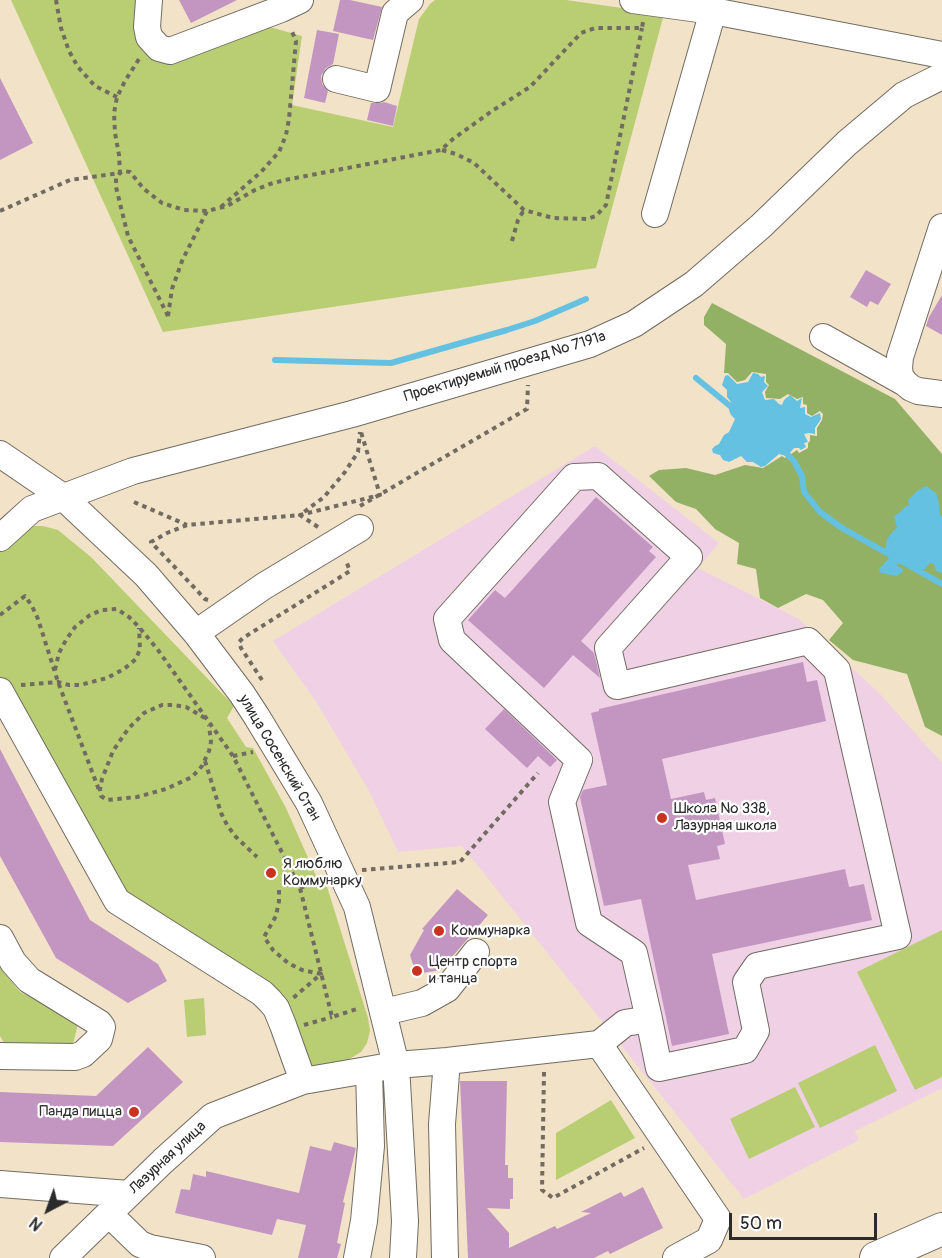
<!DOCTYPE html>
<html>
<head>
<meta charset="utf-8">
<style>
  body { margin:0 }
  #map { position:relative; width:942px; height:1258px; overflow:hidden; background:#f2e3c8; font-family:Pangolin,sans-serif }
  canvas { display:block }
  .north { position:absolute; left:18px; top:1180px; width:60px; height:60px; -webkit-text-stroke:4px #fff; paint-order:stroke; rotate:221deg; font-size:16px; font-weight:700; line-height:24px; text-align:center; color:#2b2b2b }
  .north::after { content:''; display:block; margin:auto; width:21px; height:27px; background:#2b2b2b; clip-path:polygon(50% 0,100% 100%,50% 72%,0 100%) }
  .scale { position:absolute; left:729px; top:1213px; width:148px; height:27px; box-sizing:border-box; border:3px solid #2b2b2b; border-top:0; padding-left:8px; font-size:18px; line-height:21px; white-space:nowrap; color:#2b2b2b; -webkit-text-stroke:4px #fff; paint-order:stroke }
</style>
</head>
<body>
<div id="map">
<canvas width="942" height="1258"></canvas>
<div class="north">N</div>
<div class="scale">50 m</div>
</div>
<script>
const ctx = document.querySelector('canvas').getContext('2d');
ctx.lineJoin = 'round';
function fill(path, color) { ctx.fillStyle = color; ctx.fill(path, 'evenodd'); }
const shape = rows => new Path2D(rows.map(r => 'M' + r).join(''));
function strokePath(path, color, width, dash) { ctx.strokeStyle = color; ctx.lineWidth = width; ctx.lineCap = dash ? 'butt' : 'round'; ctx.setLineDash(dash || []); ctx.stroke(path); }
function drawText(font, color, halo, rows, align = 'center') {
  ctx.font = font + ' Pangolin,sans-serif'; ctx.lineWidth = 4.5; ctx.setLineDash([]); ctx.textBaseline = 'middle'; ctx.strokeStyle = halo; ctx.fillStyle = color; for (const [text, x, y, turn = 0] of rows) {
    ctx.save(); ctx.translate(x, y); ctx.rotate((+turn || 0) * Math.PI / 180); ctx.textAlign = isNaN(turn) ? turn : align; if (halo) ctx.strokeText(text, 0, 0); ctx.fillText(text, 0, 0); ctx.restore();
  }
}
const built = shape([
  [595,446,719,543,698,568,799,619,878,692,942,763,942,1088,855,1131,859,1140,744,1199,462,846,398,852,368,789,317,703,273,641]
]);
const green = shape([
  [11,0,139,0,153,49,266,26,302,36,292,105,393,127,419,19,430,4,435,0,566,0,664,14,596,268,163,332],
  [27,526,43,526,58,530,91,557,234,706,227,718,246,747,253,748,286,808,316,876,324,877,368,1018,370,1031,367,1043,361,1052,344,1062,314,1067,303,1061,286,1004,247,968,115,887,0,681,0,551,13,532],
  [942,930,942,1077,915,1090,857,972],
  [0,968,20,992,79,1020,73,1044,6,1046,0,1036],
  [204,998,206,1035,187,1037,184,1000],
  [875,1045,897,1091,820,1128,798,1083],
  [795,1087,815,1127,749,1159,730,1119],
  [611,1100,635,1138,556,1180,556,1133]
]);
const forest = shape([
  [712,303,895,399,942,454,942,736,925,727,907,674,853,660,829,640,843,623,823,600,806,594,778,608,760,598,756,569,737,564,739,543,715,529,696,509,676,502,649,476,659,470,686,468,715,475,745,465,763,468,782,456,785,458,797,450,799,453,808,448,808,443,810,441,810,435,817,436,817,428,822,420,823,414,820,411,812,416,807,413,807,405,803,404,803,397,797,399,788,394,780,399,766,398,765,392,769,385,766,382,766,374,752,372,745,380,737,382,728,373,724,373,726,344,704,325,704,317]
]);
const water = shape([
  [753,373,758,374,761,377,765,376,764,382,768,386,762,392,765,400,774,399,779,404,782,405,784,400,790,395,797,401,802,398,800,408,805,407,805,414,811,417,820,413,821,419,815,428,815,434,809,433,804,434,808,442,804,443,806,447,801,450,799,448,794,448,789,454,786,456,779,454,765,466,761,467,753,462,747,462,741,456,729,462,723,460,720,455,713,453,712,449,715,446,719,444,724,435,729,432,735,419,731,415,729,410,729,404,731,402,727,397,727,390,722,385,725,376,728,375,737,384,748,382],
  [926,486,936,493,939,503,940,516,942,516,942,572,941,573,936,571,934,564,930,563,925,569,918,569,916,571,907,564,902,563,897,564,897,566,902,568,903,571,897,576,881,573,879,569,888,559,890,556,889,553,885,551,887,539,894,530,897,528,894,516,900,512,906,506,909,506,908,500,917,491]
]);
const stream = shape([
  [275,360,391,363,507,330,535,321,586,299],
  [696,378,735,410],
  [782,449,794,461,802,476,804,492,820,512,842,528,942,584]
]);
const building = shape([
  [179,0,237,0,191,23],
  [340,0,350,0,382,7,373,40,333,31],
  [317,30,339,34,333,64,326,68,321,76,322,84,328,91,325,103,304,98],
  [0,78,33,143,0,160],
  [384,102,397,106,393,126,367,120,371,103,381,103],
  [866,270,891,284,878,305,870,301,867,307,850,297],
  [942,295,942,335,926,326,929,317],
  [596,497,653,547,649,551,656,557,581,641,594,653,600,678,573,655,544,688,468,620,495,590,505,598],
  [803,662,807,682,817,680,826,721,662,759,671,799,704,792,706,800,715,798,725,844,717,846,720,859,688,865,696,900,845,869,849,887,864,884,872,920,712,954,729,1034,672,1046,641,899,604,906,580,797,583,790,607,785,591,713,599,711,599,709],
  [504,709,557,760,550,767,538,756,527,768,485,729],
  [0,749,90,920,158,964,167,981,128,1003,56,958,0,856],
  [457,889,488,915,441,970,416,974,410,955,424,930,422,929],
  [148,1047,183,1082,113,1146,0,1142,0,1092,96,1096],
  [460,1081,507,1081,505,1165,508,1165,508,1178,513,1178,513,1199,510,1199,510,1209,487,1208,509,1233,509,1248,555,1226,557,1229,591,1213,581,1212,621,1192,624,1197,643,1187,663,1228,610,1254,608,1251,594,1258,468,1258],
  [334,1142,356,1148,343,1202,345,1203,337,1243,341,1244,337,1258,298,1258,306,1225,277,1219,272,1235,175,1213,181,1189,190,1190,193,1174,206,1177,206,1171,299,1193,310,1146,331,1151]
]);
const path = shape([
  [56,0,61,28,69,51,78,67,95,86,117,97],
  [442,150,456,154,474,163,524,210,553,218,587,219,596,216,606,205,642,28],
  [221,207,261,172,279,152,286,135,289,119,296,41,291,29],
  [0,211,70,180,120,173,119,155,115,133,114,113,117,97,125,81,139,59],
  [512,241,518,220,524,210],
  [168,316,128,236,116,187,116,178,120,173,124,171,130,172,144,189,162,203,184,210,207,211,227,206,255,190,270,184,285,180,441,150,453,139,492,111,530,87,581,33,595,28,642,28,643,22],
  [168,316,172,289,182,261,207,211],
  [134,502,187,525],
  [360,506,527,409,528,385],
  [318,527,300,515,324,497,345,472,358,452,360,432],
  [208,600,205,599,151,542,167,533,187,525,300,515,380,495,361,432],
  [0,615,25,596,32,606,38,619,58,682,99,790],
  [55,670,59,653,66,640,75,627,90,615,102,610,117,609,129,617,139,627,158,650,233,756,300,888,332,1017,360,1008],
  [262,680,241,648,239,642,243,638,350,571,346,561],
  [21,685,58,682,69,685,80,685,107,678,124,669,136,659,140,649,139,628],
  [205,718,186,707,174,705,162,705,144,713,128,729,113,751,102,779,100,789,101,796,107,800,137,797,166,789,192,777,202,766,209,751,211,742,209,725],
  [233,756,253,752],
  [205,761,221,813,227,825,236,837,257,857],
  [362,870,460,862,538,773],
  [300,888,321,880,321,882],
  [279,890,279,901,276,916,264,937,273,950,288,963,302,970,321,974,293,998],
  [304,1025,332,1017],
  [544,1072,542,1190,553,1198,644,1148]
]);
const minor = shape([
  [149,0,147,27,149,37,159,48,170,51,281,9,300,0],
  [633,0,713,11,942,55],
  [336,79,377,89,395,13,410,0],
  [655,214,713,11],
  [942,227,900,357,899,368,900,376,905,383,911,388,918,391,942,394],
  [823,337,905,383],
  [0,454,63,497,146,575,196,633,242,694,257,717,309,803,357,907,396,1065,405,1221,403,1258],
  [0,538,32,509,133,471,352,414,590,344,634,324,694,284,761,226,847,143,904,95,942,76],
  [196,633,264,586,360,528],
  [0,691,117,901,262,993,270,1001,276,1008,283,1025,303,1081],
  [0,938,13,962,29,980,99,1023,102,1027,99,1039,83,1054,75,1057,0,1056],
  [384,1012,422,1003,447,989,476,952],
  [599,1044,625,1023,649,1019,659,1068,745,1050,756,1031,746,982,757,966,898,936,837,670,808,641,617,686,608,648,689,557,598,476,574,477,447,619,452,640,579,760,562,802,589,923,634,953,649,1019],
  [0,1184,129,1194],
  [109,1214,140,1244,150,1248,202,1258],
  [63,1258,163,1161,213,1116,303,1081,396,1065,447,1061,599,1044,718,1219,709,1240,676,1258],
  [357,1258,364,1221,371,1146,369,1070],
  [445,1258,442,1124,447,1061]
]);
const major = shape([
  [876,1258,942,1229]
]);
const markers = [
  [662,818,6,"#c8321e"],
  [271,873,6,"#c8321e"],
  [439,931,6,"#c8321e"],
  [417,971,6,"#c8321e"],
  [134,1112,6,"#c8321e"]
];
const streetNames = [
  ["Проектируемый проезд № 7191а",505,367,-17],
  ["улица Сосенский Стан",279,758,59],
  ["Лазурная улица",168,1158,-43]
];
const poiNames = [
  ["Школа № 338,",674,809],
  ["Лазурная школа",674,826],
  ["Я люблю",283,864],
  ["Коммунарку",283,881],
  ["Коммунарка",451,931],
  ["Центр спорта",429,962],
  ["и танца",429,979],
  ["Панда пицца",122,1112,"right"]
];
fill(built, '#f0d0e5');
fill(green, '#b9ce72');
fill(forest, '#92b164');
fill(water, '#64c1e2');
strokePath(stream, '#64c1e2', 6);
fill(building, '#c396c1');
strokePath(minor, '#716b62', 28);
strokePath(major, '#716b62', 34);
strokePath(path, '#716b62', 4, [4.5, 4.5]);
strokePath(minor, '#fff', 26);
strokePath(major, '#fff', 32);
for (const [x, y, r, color] of markers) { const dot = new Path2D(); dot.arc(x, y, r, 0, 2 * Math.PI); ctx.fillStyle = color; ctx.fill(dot); strokePath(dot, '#fff', 2); }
drawText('15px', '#2b2b2b', '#fff', streetNames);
drawText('15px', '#2b2b2b', '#fff', poiNames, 'left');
</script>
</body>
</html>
